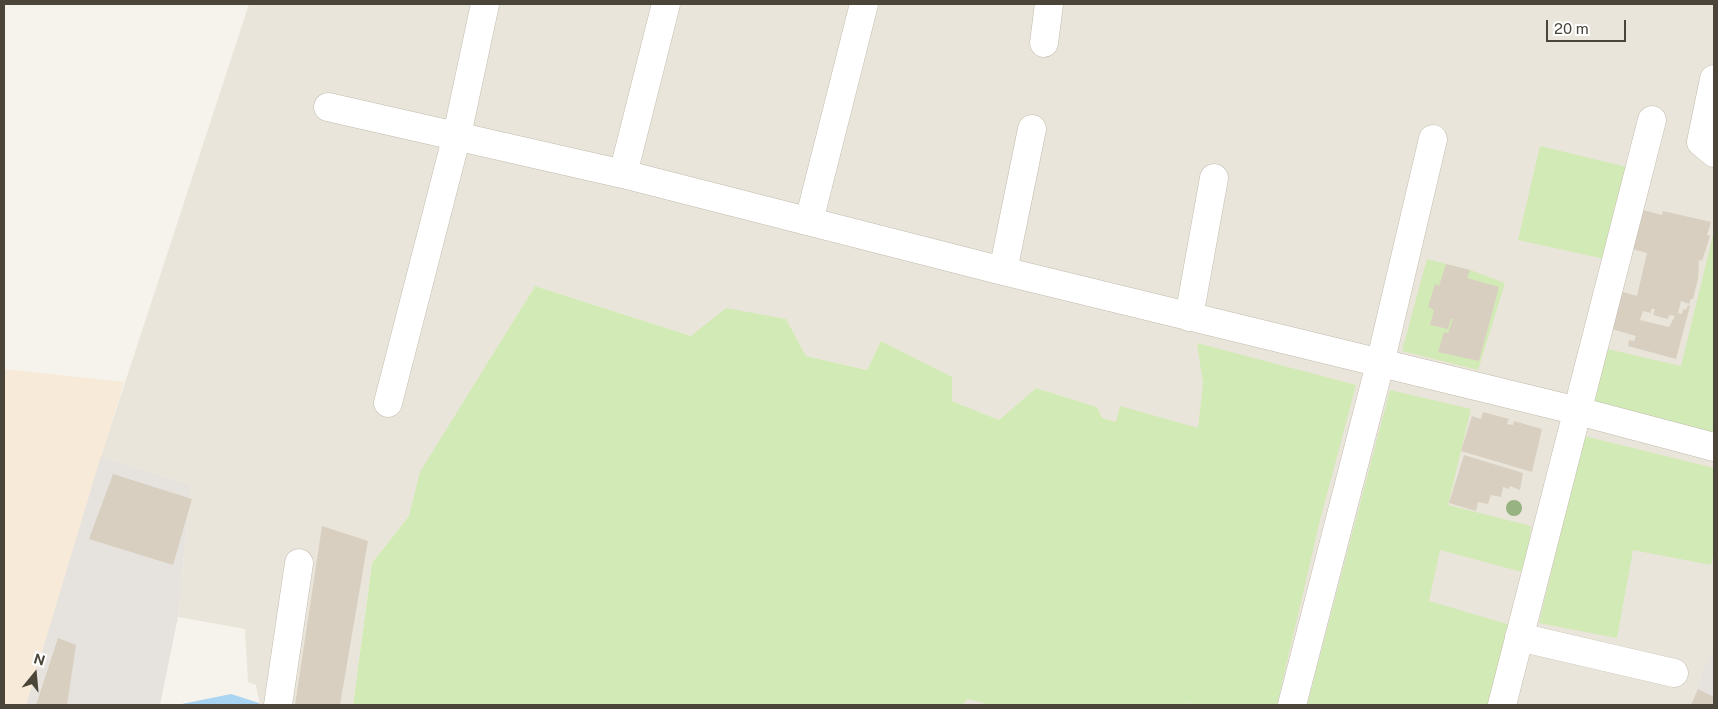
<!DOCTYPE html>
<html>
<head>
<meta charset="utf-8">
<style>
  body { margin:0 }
  #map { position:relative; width:1718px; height:709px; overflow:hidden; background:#f6f3ec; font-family:"Public Sans",sans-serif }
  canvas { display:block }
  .frame { position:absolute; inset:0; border:5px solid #4b4439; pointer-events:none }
  .north { position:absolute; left:10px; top:649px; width:50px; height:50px; -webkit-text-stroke:4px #fff; paint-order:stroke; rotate:17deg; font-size:14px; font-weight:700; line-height:20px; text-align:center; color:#4b4439 }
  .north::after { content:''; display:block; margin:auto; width:18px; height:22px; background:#4b4439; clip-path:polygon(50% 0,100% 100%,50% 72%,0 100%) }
  .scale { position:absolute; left:1546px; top:20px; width:80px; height:22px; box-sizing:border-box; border:2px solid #4b4439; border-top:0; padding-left:6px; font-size:15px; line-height:18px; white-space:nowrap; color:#4b4439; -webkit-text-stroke:4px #fff; paint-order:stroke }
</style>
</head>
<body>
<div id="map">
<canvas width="1718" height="709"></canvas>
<div class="frame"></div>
<div class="north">N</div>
<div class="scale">20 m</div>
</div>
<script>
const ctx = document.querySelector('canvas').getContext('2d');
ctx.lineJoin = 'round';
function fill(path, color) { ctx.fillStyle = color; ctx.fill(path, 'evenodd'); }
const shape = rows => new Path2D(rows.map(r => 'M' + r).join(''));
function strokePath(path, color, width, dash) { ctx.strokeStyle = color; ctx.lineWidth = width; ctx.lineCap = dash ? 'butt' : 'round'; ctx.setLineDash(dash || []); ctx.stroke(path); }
const residential = shape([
  [249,4,1714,4,1714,705,962,705,1149,524,1139,507,1097,407,1036,388,999,420,952,401,881,341,867,370,806,356,786,319,691,336,535,286,421,472,409,516,372,563,353,705,260,705,256,685,248,682,245,629,178,617,191,485,101,456]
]);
const commercial = shape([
  [4,369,124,382,26,705,4,705]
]);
const industrial = shape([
  [101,456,191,485,178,617,160,705,26,705],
  [1714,652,1714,705,1691,705,1698,689,1704,669]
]);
const green = shape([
  [1540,146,1627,167,1605,259,1518,240],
  [1714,231,1714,433,1590,402,1603,348,1681,366],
  [1427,259,1470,270,1505,283,1478,370,1402,351],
  [535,286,691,336,726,308,786,319,806,356,867,370,881,341,952,377,952,401,999,420,1036,388,1097,407,1102,418,1116,422,1120,406,1198,428,1203,383,1197,343,1356,385,1320,520,1277,705,1198,705,1189,703,1188,705,991,705,968,699,962,705,353,705,372,563,409,516,420,472],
  [1390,390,1471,409,1448,505,1531,526,1526,573,1440,550,1429,601,1514,626,1492,705,1307,705],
  [1584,436,1714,468,1714,551,1711,565,1633,550,1617,638,1539,623]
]);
const water = shape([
  [231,694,259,703,260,705,177,705]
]);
const building = shape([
  [1643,210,1662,215,1663,211,1711,222,1707,235,1710,236,1702,261,1699,260,1698,279,1693,299,1691,299,1689,304,1681,301,1678,313,1682,314,1683,309,1686,310,1688,305,1690,306,1676,359,1628,346,1629,340,1634,341,1636,336,1608,328,1620,291,1637,296,1647,253,1633,249],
  [1651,309,1655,309,1653,315,1668,319,1669,315,1675,316,1669,327,1640,320,1643,311,1651,313],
  [1446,264,1470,270,1467,278,1499,287,1479,361,1438,352,1444,332,1448,333,1453,319,1451,319,1448,329,1430,325,1434,310,1428,307,1435,284,1439,286],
  [1483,412,1509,419,1507,424,1513,425,1514,421,1542,429,1532,472,1461,451,1472,416,1481,419],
  [1464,455,1523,473,1520,490,1510,486,1509,489,1503,487,1501,497,1491,495,1488,504,1478,502,1476,511,1449,503],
  [113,474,192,499,173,565,89,539],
  [322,526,368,541,340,705,295,705],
  [58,638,76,645,67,705,36,705],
  [1698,689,1714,697,1714,705,1691,705]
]);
const street = shape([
  [1044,43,1049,4],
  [1714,79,1701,142,1714,153],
  [328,107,623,174,1003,271,1578,411,1714,447],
  [623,174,666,4],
  [809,221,864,4],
  [1003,271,1032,129],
  [1189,317,1214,178],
  [388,403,457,135,485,4],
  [1519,637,1674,673],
  [278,705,299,563],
  [1292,705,1380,364,1433,139],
  [1502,705,1652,120]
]);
const trees = [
  [1514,508]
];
fill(residential, '#eae5da');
fill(commercial, '#f7ead8');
fill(industrial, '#e6e2dd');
fill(green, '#d2eab5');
fill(water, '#a9d4f2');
fill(building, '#d8cfc1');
strokePath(street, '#c2bbae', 29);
strokePath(street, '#fff', 28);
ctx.fillStyle = '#97b381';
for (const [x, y] of trees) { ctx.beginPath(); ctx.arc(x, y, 8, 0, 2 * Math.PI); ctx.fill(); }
</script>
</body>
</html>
